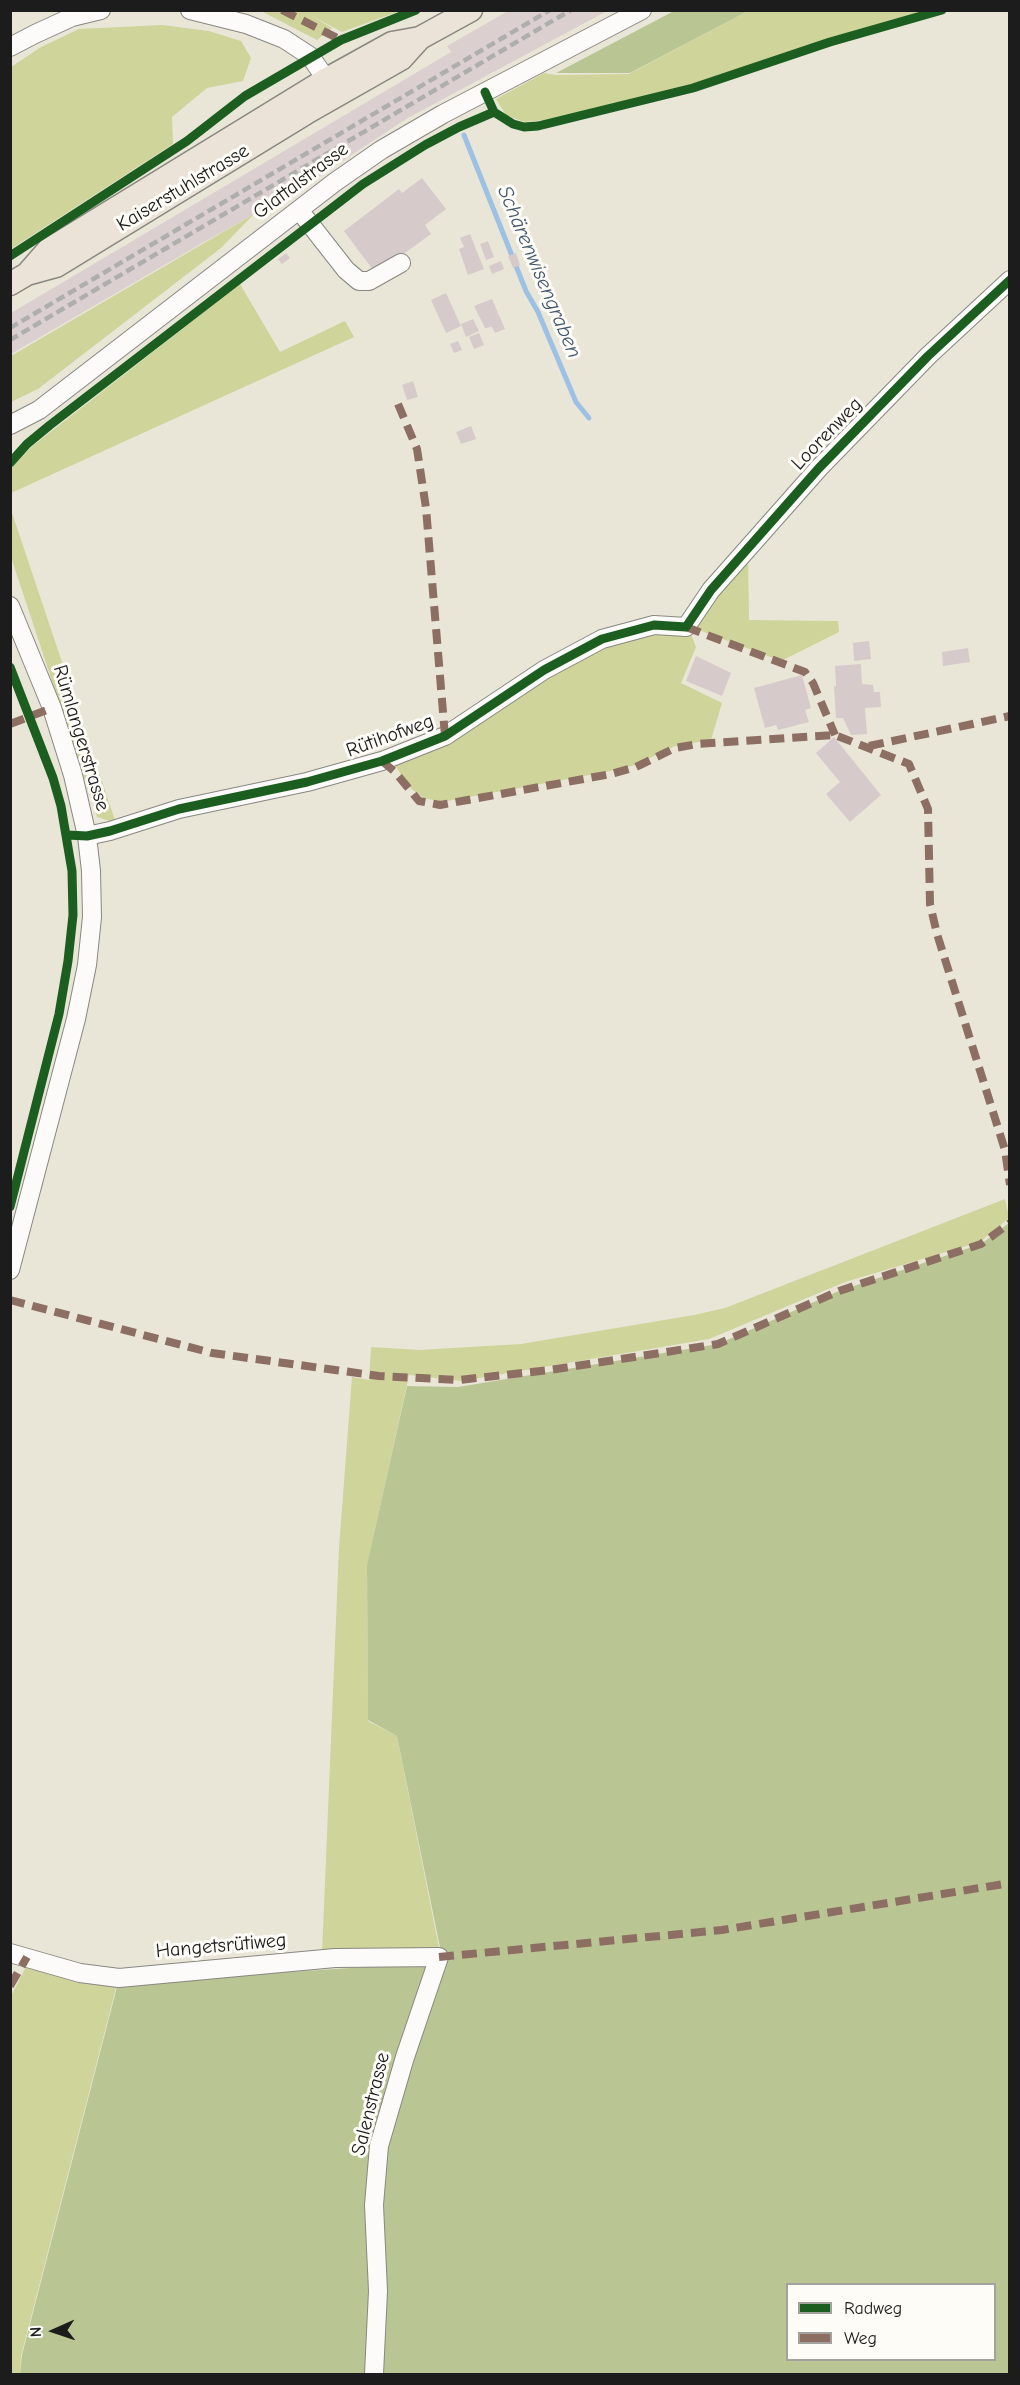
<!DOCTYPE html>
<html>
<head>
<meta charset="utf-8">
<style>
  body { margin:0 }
  #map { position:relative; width:1020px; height:2385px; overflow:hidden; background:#e9e6d8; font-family:"Comic Neue",sans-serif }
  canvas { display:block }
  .frame { position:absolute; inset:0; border:12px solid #1c1c1c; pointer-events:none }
  .legend { position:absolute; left:786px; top:2283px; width:210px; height:78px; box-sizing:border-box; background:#fdfcf7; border:2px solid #a3a29f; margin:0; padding:8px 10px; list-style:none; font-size:18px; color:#1c1c1c }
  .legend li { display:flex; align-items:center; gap:12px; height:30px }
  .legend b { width:30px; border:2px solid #a3a29f }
  .north { position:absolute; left:24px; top:2301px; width:60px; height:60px; -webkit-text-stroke:4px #fdfcf7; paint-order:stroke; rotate:267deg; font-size:16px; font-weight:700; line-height:24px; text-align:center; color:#1c1c1c }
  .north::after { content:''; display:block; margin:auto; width:21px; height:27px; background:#1c1c1c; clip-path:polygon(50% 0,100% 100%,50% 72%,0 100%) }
</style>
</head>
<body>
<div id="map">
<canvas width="1020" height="2385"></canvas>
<div class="frame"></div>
<ul class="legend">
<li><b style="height:8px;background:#1b5e20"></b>Radweg</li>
<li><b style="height:8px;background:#8d6e63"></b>Weg</li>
</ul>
<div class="north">N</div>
</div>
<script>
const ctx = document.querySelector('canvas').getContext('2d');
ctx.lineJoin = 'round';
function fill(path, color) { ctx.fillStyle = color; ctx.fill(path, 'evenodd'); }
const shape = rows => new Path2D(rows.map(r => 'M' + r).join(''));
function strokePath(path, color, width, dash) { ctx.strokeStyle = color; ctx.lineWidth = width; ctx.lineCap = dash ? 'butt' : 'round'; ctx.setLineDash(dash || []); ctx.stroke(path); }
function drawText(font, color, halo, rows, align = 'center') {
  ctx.font = font + ' "Comic Neue",sans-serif'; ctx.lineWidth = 6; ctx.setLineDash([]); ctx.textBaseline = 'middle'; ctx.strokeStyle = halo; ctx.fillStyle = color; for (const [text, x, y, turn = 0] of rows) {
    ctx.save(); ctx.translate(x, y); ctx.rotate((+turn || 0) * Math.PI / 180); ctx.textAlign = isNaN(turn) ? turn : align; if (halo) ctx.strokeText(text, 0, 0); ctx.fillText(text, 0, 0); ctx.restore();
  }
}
const industrial = shape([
  [508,11,607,11,406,119,306,185,199,245,11,354,11,313,451,52,447,46]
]);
const green = shape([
  [750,10,935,11,837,37,695,86,545,120,524,122,506,115,496,99,544,73,556,75,629,74],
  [261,11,400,11,342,32,310,15,332,28,317,40],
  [162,25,209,31,241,41,251,58,243,81,207,88,172,117,173,144,11,249,11,67,41,47,79,29],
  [254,214,221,248,38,389,11,402,11,356],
  [240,284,280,352,345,321,354,337,11,493,11,468,30,448],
  [10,507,116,823,97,817,11,557],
  [748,551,749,620,838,621,839,632,781,661,696,629,692,623],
  [654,628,690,632,696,647,681,683,722,703,711,740,675,746,635,765,606,772,442,802,424,798,409,787,393,762,602,642],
  [1005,1199,1009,1218,980,1242,845,1282,709,1339,461,1381,409,1375,367,1566,368,1721,397,1736,440,1953,322,1953,339,1548,352,1377,369,1380,371,1347,419,1350,521,1344,694,1315,725,1308],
  [27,1965,117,1984,21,2356,20,2374,10,2374,11,1996]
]);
const forest = shape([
  [674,11,748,11,630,73,556,73],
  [1009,1223,1009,2374,20,2374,22,2355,118,1983,443,1962,397,1736,368,1720,367,1565,407,1386,458,1387,718,1344,839,1291,981,1244],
  [788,2284,994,2284,994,2360,788,2360]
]);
const stream = shape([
  [464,135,526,291,538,312,576,402,589,418]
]);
const building = shape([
  [422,178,446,209,425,225,431,234,376,274,344,231,399,189,402,193],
  [470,234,484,269,468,275,459,249,464,247,460,238],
  [488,241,494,257,486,260,480,244],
  [286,253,290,258,282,264,278,259],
  [516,253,520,265,513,268,508,256],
  [501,261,504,269,492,274,489,266],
  [446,293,461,326,446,333,431,300],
  [492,299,505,329,495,333,492,327,485,328,474,306],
  [473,319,479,331,466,337,461,324],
  [479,333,484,345,474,349,469,337],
  [458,341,462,350,454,353,450,344],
  [413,381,418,397,407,400,402,385],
  [471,426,476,439,461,444,456,432],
  [869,641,871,659,854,661,853,643],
  [968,648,970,662,943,666,942,652],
  [696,656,731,673,722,696,686,681],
  [861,664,862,684,873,685,874,692,880,692,881,707,865,708,867,734,851,735,843,718,836,718,834,686,836,686,835,666],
  [802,675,811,708,805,710,809,722,778,730,776,725,765,728,754,688],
  [834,737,881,795,850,822,826,794,840,782,816,753]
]);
const minor = shape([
  [190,10,246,24,284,39,310,56,333,89],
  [10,47,35,34,72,17,101,10],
  [299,210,346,270,359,281,369,281,401,263],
  [10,425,39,410,335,182,381,150,443,114,642,10],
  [10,606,52,708,73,775,87,836,91,871,92,917,87,965,76,1019,10,1270],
  [87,836,110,831,179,809,307,782,382,761,445,736,544,670,602,639,654,625,686,627,711,590,819,468,928,356,1010,280],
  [10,1953,80,1973,119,1978,335,1958,439,1957,405,2057,379,2146,374,2205,378,2291,374,2374]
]);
const major = shape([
  [27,274,56,266,306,113,401,59,420,38],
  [10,284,27,274,48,250,327,79,392,43,420,38,471,10]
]);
const rail = shape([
  [10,328,550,10],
  [10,340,571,10]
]);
const quiet = shape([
  [282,10,341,40],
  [398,404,417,449,426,508,445,736],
  [686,627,805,672,813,683,835,735],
  [10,724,52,708],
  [869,746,1010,716],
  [382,761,395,772,419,801,440,805,611,774,636,767,675,748,697,744,835,735,909,764,928,809,930,904,937,934,1005,1150,1010,1185],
  [10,1300,212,1353,379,1376,459,1380,550,1370,718,1344,839,1291,981,1244,1010,1223],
  [439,1957,722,1930,1010,1883],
  [10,1986,27,1957]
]);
const cycleway = shape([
  [485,92,494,112,513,124,524,127,538,126,693,88,830,42,942,10],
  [10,256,187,141,245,96,341,40,416,10],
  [10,463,27,444,50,425,363,184,425,145,459,127,494,112],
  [10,667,53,778,61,806,72,871,73,915,68,961,59,1014,10,1207],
  [67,835,87,836,110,831,179,809,307,782,382,761,445,736,544,670,602,639,654,625,686,627,711,590,819,468,928,356,1010,280]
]);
const streetNames = [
  ["Glattalstrasse",301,181,-37],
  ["Kaiserstuhlstrasse",183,188,-31],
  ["Loorenweg",827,434,-46],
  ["Rütihofweg",390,736,-20],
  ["Rümlangerstrasse",81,738,73],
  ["Hangetsrütiweg",221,1946,-5],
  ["Salenstrasse",371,2104,-76]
];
const waterNames = [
  ["Schärenwisengraben",539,272,67]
];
fill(industrial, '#dccfd0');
fill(green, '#ced49a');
fill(forest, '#b9c694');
strokePath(stream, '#9dc0e5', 5);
fill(building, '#d7caca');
strokePath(minor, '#898781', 20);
strokePath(major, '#898781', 25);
strokePath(minor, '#fcfbf9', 18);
strokePath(major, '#ebe3d7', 22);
strokePath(rail, '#aeaeac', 4.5, [9, 4.5]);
strokePath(quiet, '#8d6e63', 8, [15, 8]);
strokePath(cycleway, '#1b5e20', 9);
drawText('20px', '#1c1c1c', '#fdfcf7', streetNames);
drawText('italic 21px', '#43576e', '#fdfcf7', waterNames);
</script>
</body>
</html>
